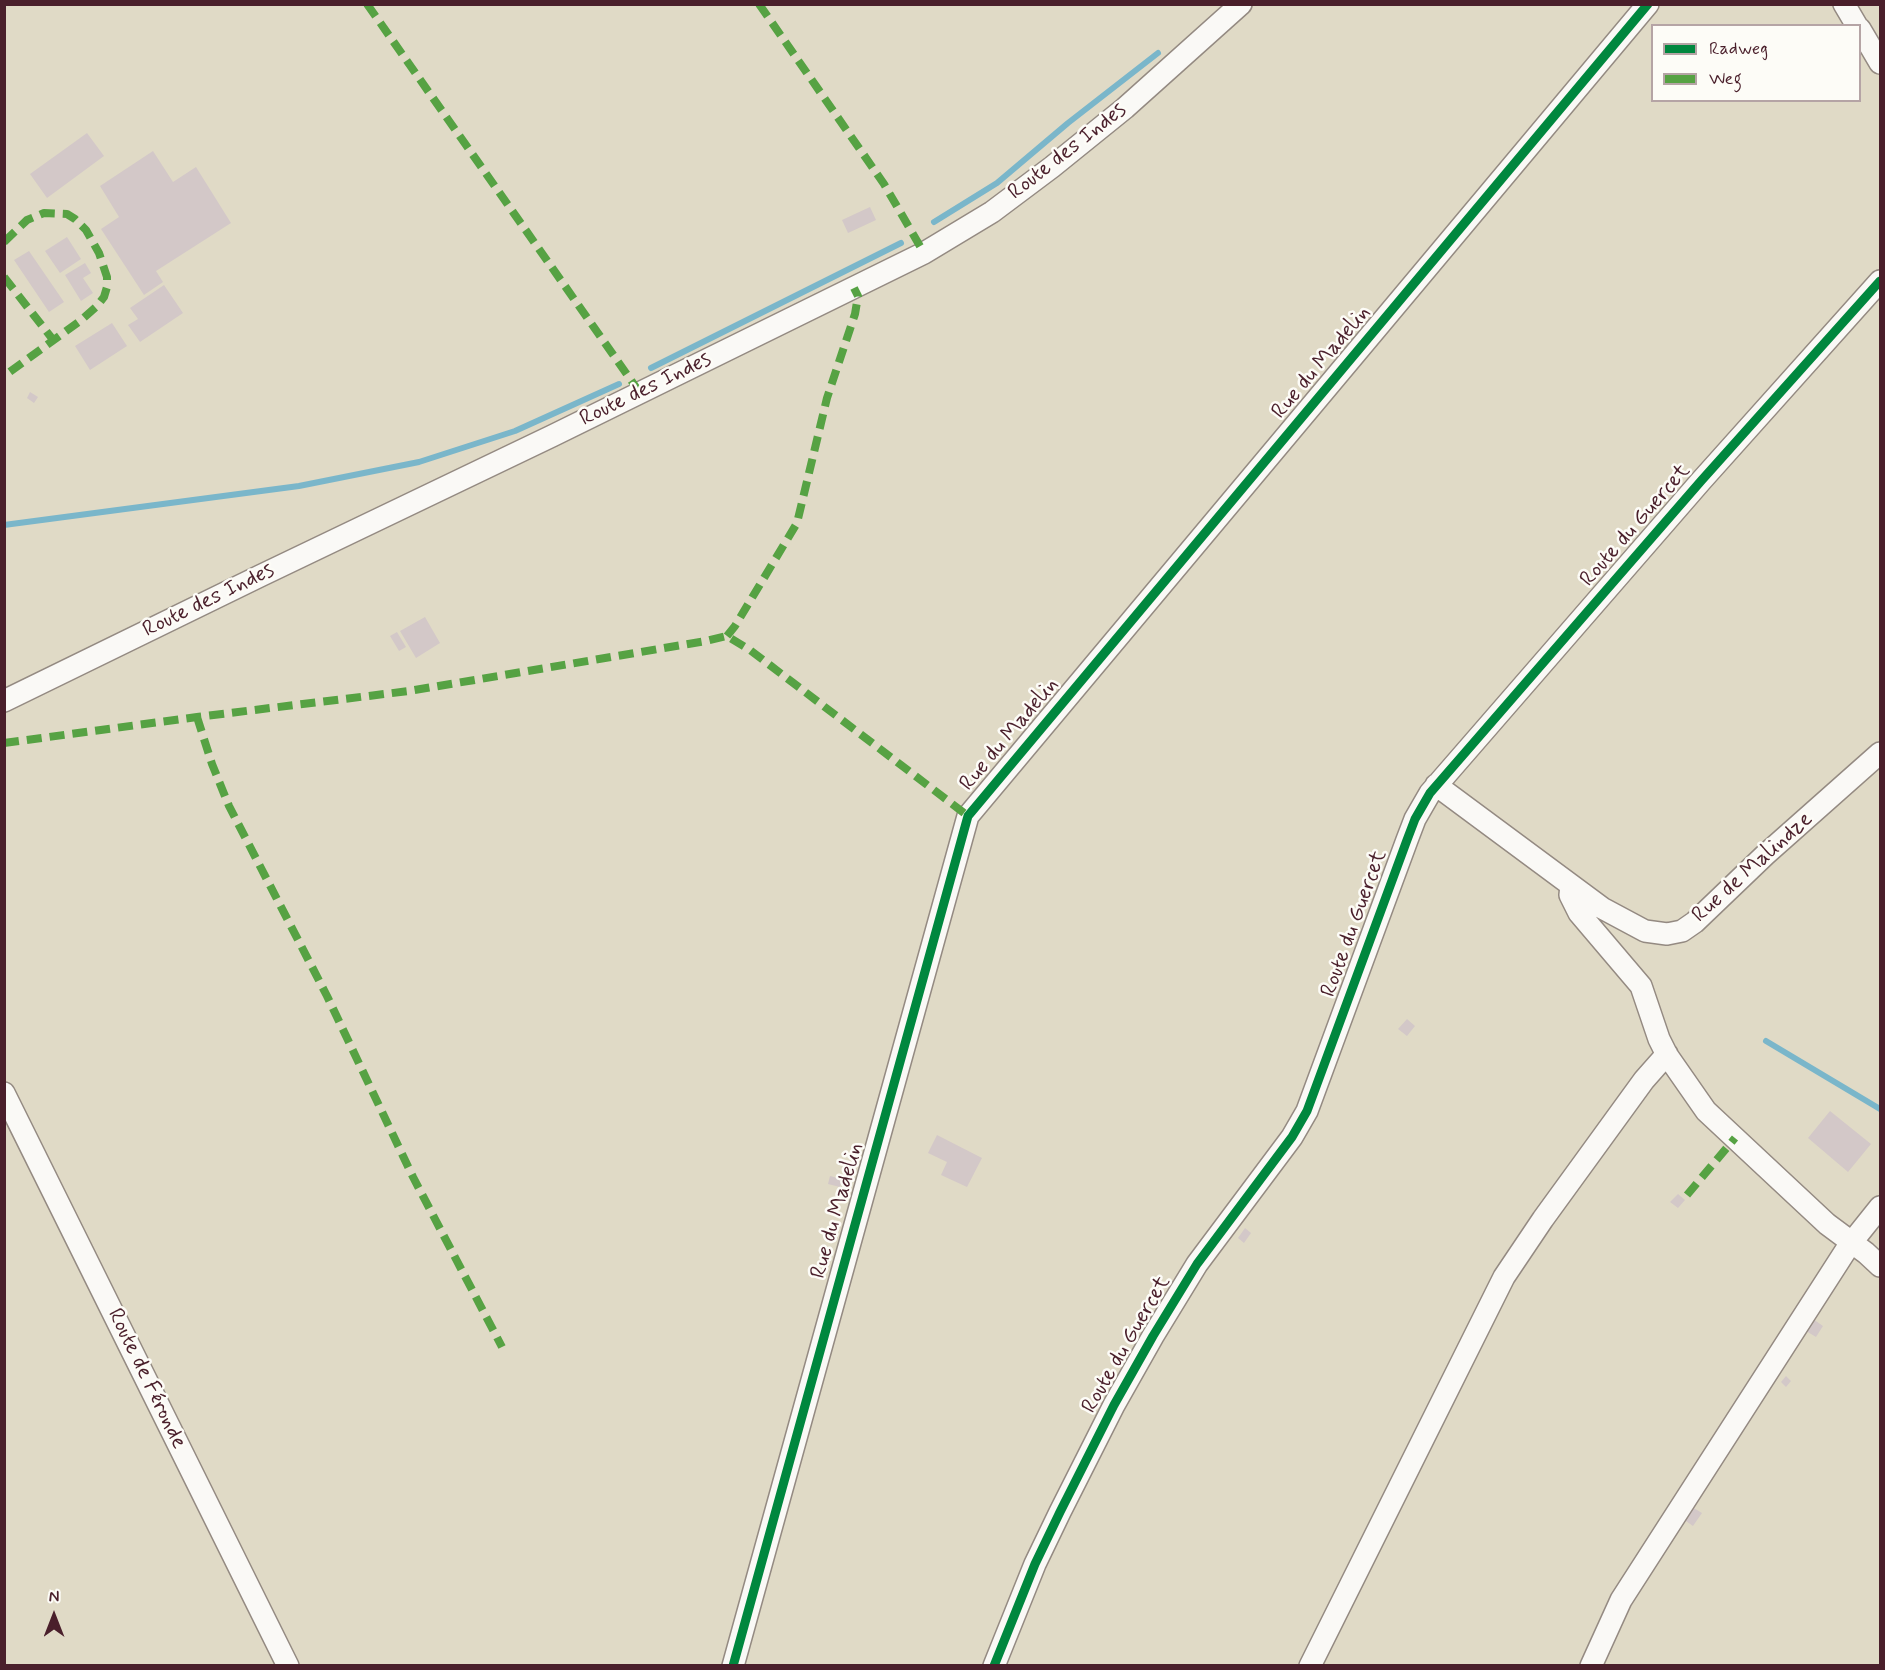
<!DOCTYPE html>
<html>
<head>
<meta charset="utf-8">
<style>
  body { margin:0 }
  #map { position:relative; width:1885px; height:1670px; overflow:hidden; background:#e0dac6; font-family:Mynerve,sans-serif }
  canvas { display:block }
  .frame { position:absolute; inset:0; border:6px solid #4a1f2b; pointer-events:none }
  .legend { position:absolute; left:1651px; top:24px; width:210px; height:78px; box-sizing:border-box; background:#fdfcf7; border:2px solid #b5a4a5; margin:0; padding:8px 10px; list-style:none; font-size:18px; color:#4a1f2b }
  .legend li { display:flex; align-items:center; gap:12px; height:30px }
  .legend b { width:30px; border:2px solid #b5a4a5 }
  .north { position:absolute; left:24px; top:1586px; width:60px; height:60px; -webkit-text-stroke:4px #fdfcf7; paint-order:stroke; rotate:0deg; font-size:16px; font-weight:700; line-height:24px; text-align:center; color:#4a1f2b }
  .north::after { content:''; display:block; margin:auto; width:21px; height:27px; background:#4a1f2b; clip-path:polygon(50% 0,100% 100%,50% 72%,0 100%) }
</style>
</head>
<body>
<div id="map">
<canvas width="1885" height="1670"></canvas>
<div class="frame"></div>
<ul class="legend">
<li><b style="height:8px;background:#00873e"></b>Radweg</li>
<li><b style="height:8px;background:#56a243"></b>Weg</li>
</ul>
<div class="north">N</div>
</div>
<script>
const ctx = document.querySelector('canvas').getContext('2d');
ctx.lineJoin = 'round';
const shape = rows => new Path2D(rows.map(r => 'M' + r).join(''));
function strokePath(path, color, width, dash) { ctx.strokeStyle = color; ctx.lineWidth = width; ctx.lineCap = dash ? 'butt' : 'round'; ctx.setLineDash(dash || []); ctx.stroke(path); }
function fill(path, color) { ctx.fillStyle = color; ctx.fill(path, 'evenodd'); }
function drawText(font, color, halo, rows, align = 'center') {
  ctx.font = font + ' Mynerve,sans-serif'; ctx.lineWidth = 5; ctx.setLineDash([]); ctx.textBaseline = 'middle'; ctx.strokeStyle = halo; ctx.fillStyle = color; for (const [text, x, y, turn = 0] of rows) {
    ctx.save(); ctx.translate(x, y); ctx.rotate((+turn || 0) * Math.PI / 180); ctx.textAlign = isNaN(turn) ? turn : align; if (halo) ctx.strokeText(text, 0, 0); ctx.fillText(text, 0, 0); ctx.restore();
  }
}
const stream = shape([
  [934,222,997,183,1068,123,1158,53],
  [651,368,901,243],
  [4,525,299,486,419,462,515,431,619,384],
  [1766,1041,1880,1109]
]);
const building = shape([
  [87,133,104,156,47,198,30,174],
  [153,151,173,182,196,167,231,223,156,271,163,282,144,295,101,229,119,217,100,186],
  [870,207,876,220,848,233,842,220],
  [67,237,81,259,60,273,45,251],
  [29,251,64,302,49,312,14,260],
  [85,263,91,273,83,278,93,293,81,301,65,275],
  [164,285,183,313,140,342,128,325,138,319,130,308],
  [112,323,127,346,90,370,75,346],
  [30,392,38,397,34,403,27,398],
  [425,617,440,643,416,658,400,631],
  [397,632,406,647,399,651,390,636],
  [1407,1019,1415,1026,1407,1036,1398,1029],
  [1830,1111,1871,1144,1848,1172,1808,1138],
  [937,1135,982,1158,967,1187,941,1175,947,1162,928,1153],
  [830,1176,842,1179,840,1187,828,1184],
  [1678,1194,1685,1200,1678,1208,1670,1202],
  [1245,1228,1251,1233,1244,1243,1238,1238],
  [1813,1319,1823,1326,1816,1337,1806,1331],
  [1786,1376,1791,1381,1786,1387,1781,1382],
  [1692,1507,1702,1513,1693,1526,1683,1519]
]);
const minor = shape([
  [1844,4,1857,26],
  [1860,29,1880,63],
  [4,701,260,576,552,436,924,253,992,212,1052,167,1125,108,1241,4],
  [1436,785,1602,908,1645,931,1667,934,1682,931,1695,922,1765,855,1880,753],
  [1571,885,1570,895,1579,913,1641,986,1659,1039,1667,1055,1706,1111,1827,1224,1866,1253,1880,1266],
  [4,1093,288,1666],
  [733,1666,968,816,1648,4],
  [994,1666,1035,1564,1060,1512,1114,1405,1153,1336,1197,1264,1292,1137,1307,1111,1407,840,1415,819,1430,793,1701,481,1880,281],
  [1310,1666,1504,1277,1543,1219,1644,1080,1667,1054],
  [1591,1666,1621,1600,1848,1247,1880,1207]
]);
const quiet = shape([
  [367,4,640,393],
  [759,4,884,184,924,253],
  [4,242,27,220,44,213,67,214,75,219,86,230,99,253,107,277,107,287,104,297,96,307,80,321,4,376],
  [4,277,54,341],
  [727,636,735,626,797,523,827,398,855,314,858,296,854,288],
  [197,717,212,764,229,806,327,996,413,1177,502,1347],
  [4,743,197,717,409,691,706,641,727,636,750,650,968,816],
  [1687,1195,1735,1138]
]);
const cycleway = shape([
  [733,1666,968,816,1648,4],
  [994,1666,1035,1564,1060,1512,1114,1405,1153,1336,1197,1264,1292,1137,1307,1111,1407,840,1415,819,1430,793,1701,481,1880,281]
]);
const streetNames = [
  ["Route des Indes",1068,152,-38],
  ["Rue du Madelin",1322,363,-50],
  ["Route des Indes",646,390,-26],
  ["Route du Guercet",1636,526,-49],
  ["Route des Indes",209,601,-26],
  ["Rue du Madelin",1010,735,-50],
  ["Rue de Malindze",1753,868,-42],
  ["Route du Guercet",1355,924,-70],
  ["Rue du Madelin",838,1211,-74],
  ["Route du Guercet",1127,1345,-60],
  ["Route de Féronde",146,1379,64]
];
strokePath(stream, '#7ab6ca', 6);
fill(building, '#d3c8c8');
strokePath(minor, '#948a82', 24);
strokePath(minor, '#faf9f6', 21);
strokePath(quiet, '#56a243', 8, [15, 8]);
strokePath(cycleway, '#00873e', 9);
drawText('22px', '#4a1f2b', '#fdfcf7', streetNames);
</script>
</body>
</html>
